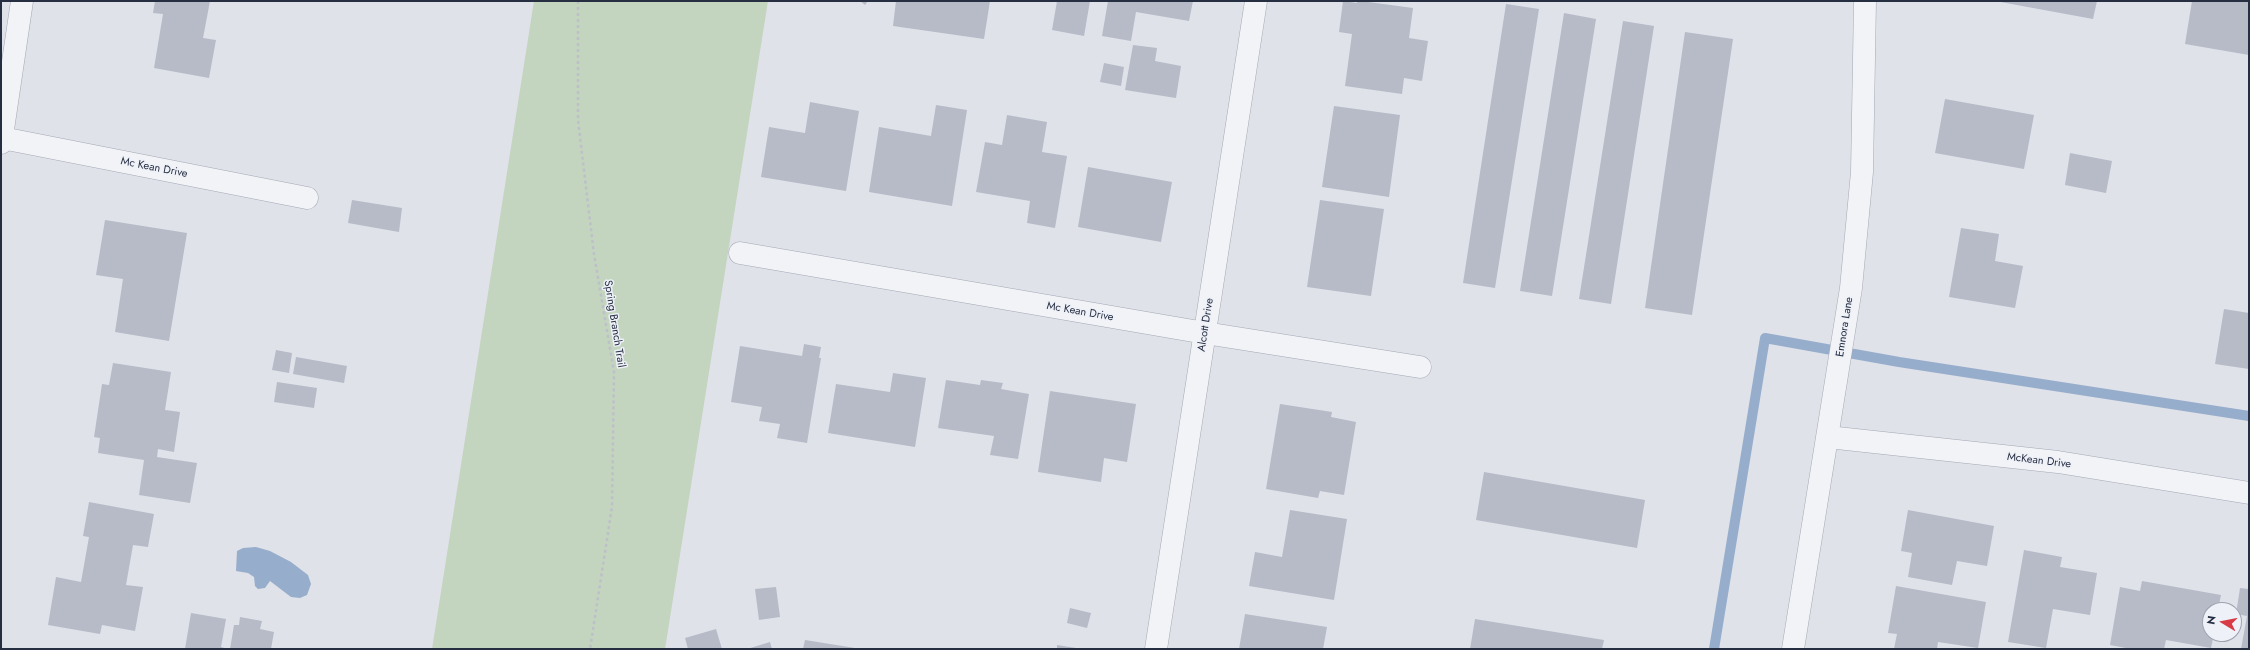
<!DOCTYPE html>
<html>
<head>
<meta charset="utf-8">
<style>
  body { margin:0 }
  #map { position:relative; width:2250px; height:650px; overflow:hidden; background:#dfe2e9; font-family:Jost,sans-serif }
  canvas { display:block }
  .frame { position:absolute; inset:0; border:2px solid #262e42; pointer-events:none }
  .north { position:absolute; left:2202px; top:602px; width:40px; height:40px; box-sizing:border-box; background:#eef1f7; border:1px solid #9ea3af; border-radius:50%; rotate:280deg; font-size:11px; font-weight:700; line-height:16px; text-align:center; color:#262e42 }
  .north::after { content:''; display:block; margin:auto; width:14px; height:18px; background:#d83a46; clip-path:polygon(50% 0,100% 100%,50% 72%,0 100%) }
</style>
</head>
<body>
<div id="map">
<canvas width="2250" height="650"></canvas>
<div class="frame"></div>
<div class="north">N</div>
</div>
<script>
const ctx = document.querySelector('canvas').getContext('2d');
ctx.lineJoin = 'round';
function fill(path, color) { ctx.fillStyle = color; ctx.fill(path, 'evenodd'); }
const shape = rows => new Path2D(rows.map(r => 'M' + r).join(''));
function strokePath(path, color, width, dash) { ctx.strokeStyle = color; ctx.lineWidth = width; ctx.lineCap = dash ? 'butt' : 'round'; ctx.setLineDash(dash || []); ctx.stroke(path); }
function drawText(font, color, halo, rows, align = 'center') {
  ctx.font = font + ' Jost,sans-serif'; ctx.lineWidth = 3; ctx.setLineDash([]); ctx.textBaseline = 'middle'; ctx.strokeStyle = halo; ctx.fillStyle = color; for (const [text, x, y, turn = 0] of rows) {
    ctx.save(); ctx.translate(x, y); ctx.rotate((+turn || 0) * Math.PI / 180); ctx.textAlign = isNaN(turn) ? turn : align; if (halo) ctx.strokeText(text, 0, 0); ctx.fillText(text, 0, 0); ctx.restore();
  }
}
const green = shape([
  [534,1,768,1,665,649,432,649]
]);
const water = shape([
  [256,547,270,551,291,562,308,575,311,584,307,595,300,598,291,597,270,581,265,588,258,589,255,586,254,577,248,573,236,571,237,551,243,548]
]);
const stream = shape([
  [1714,649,1765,338,1899,362,2249,416]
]);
const building = shape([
  [155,1,210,1,203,38,216,40,209,78,154,68,163,14,153,13],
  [860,1,868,1,865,5],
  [896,1,990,1,984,39,893,26],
  [1057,1,1090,1,1084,36,1052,30],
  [1108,1,1193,1,1189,21,1136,12,1131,41,1102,36],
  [1343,1,1357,3,1357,1,1361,1,1413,8,1409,38,1428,41,1422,81,1404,78,1402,94,1345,86,1352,34,1339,32],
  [1995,1,2097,1,2093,19],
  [2192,1,2249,1,2249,55,2185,44],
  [1506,4,1539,9,1495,288,1463,283],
  [1564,13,1596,19,1552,296,1520,291],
  [1623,21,1654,26,1611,304,1579,299],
  [1685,32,1733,39,1692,315,1645,308],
  [1133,45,1157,48,1155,61,1181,66,1176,98,1125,90],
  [1104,63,1124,67,1121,86,1100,82],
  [1945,99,2034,115,2024,169,1935,153],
  [810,102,859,111,846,191,761,177,769,127,805,133],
  [936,105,967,110,952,206,869,192,879,127,931,136],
  [1334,106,1400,115,1389,197,1322,187],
  [1007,115,1047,122,1042,152,1067,156,1055,228,1027,223,1030,201,976,192,985,142,1002,145],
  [2070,153,2112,161,2106,193,2065,185],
  [1088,167,1172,182,1161,242,1078,227],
  [352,200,402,208,399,232,348,223],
  [1320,200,1384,209,1371,296,1307,287],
  [105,220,187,233,169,341,115,332,123,279,96,275],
  [1961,228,1999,234,1995,261,2023,266,2015,308,1949,297],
  [2224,309,2249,313,2249,369,2215,364],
  [804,344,821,347,819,358,821,358,807,443,777,438,780,424,759,421,762,407,731,402,740,346,802,356],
  [276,350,292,353,289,373,272,370],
  [296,357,347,366,344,383,293,374],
  [113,363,171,372,165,410,180,412,174,452,158,449,157,457,197,463,190,503,139,495,144,460,98,453,100,438,94,437,102,384,109,385],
  [893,373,926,378,915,447,828,433,836,384,890,392],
  [946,380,980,385,981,380,1003,383,1001,389,1029,394,1018,459,990,455,994,436,938,428],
  [277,382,317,388,314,408,274,402],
  [1050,391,1136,404,1127,462,1104,458,1101,482,1038,472],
  [1280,404,1332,412,1331,417,1356,422,1344,495,1320,491,1318,498,1266,489],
  [1484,472,1645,500,1637,548,1476,520],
  [89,502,154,514,148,547,133,545,126,585,143,587,135,631,102,625,100,634,48,625,56,577,81,582,89,537,83,536],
  [1290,510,1347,519,1334,600,1249,586,1255,552,1282,557],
  [1908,510,1994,526,1987,566,1957,561,1952,585,1908,577,1912,553,1901,551],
  [2024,550,2062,557,2060,567,2097,573,2090,615,2053,609,2046,648,2008,642],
  [2142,581,2221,595,2218,610,2210,610,2210,634,2214,634,2211,648,2166,640,2164,649,2131,649,2110,645,2120,587,2140,591],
  [1896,586,1986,602,1978,648,1938,642,1937,649,1894,649,1897,634,1888,633],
  [776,587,780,617,759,620,755,589],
  [2240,588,2249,589,2249,649,2241,649,2247,616,2236,614],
  [1070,608,1091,613,1087,628,1067,623],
  [191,613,226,619,221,647,228,649,185,649],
  [1245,614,1327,627,1323,649,1239,649],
  [240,617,262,621,260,629,274,632,271,649,230,649,234,625,239,625],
  [1475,619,1604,640,1602,649,1470,649],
  [716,629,722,649,688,649,685,638],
  [805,640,855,648,855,649,803,649],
  [770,642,772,649,747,649],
  [1057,645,1076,648,1076,649,1057,649]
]);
const path = shape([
  [578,1,578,120,594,254,614,372,612,507,590,649]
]);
const minor = shape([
  [2,138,307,198],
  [1,143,22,1],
  [740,253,1205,333,1420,367],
  [1828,437,2058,462,2249,493],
  [1156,649,1256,1],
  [1793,649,1851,288,1862,172,1865,1]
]);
const streetNames = [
  ["Mc Kean Drive",154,168,11],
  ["Mc Kean Drive",1080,312,10],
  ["Spring Branch Trail",614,324,81],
  ["Alcott Drive",1206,325,-81],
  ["Emnora Lane",1845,327,-81],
  ["McKean Drive",2039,461,7]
];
fill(green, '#c3d4bf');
fill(water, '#97adcc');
strokePath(stream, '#97adcc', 10);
fill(building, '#b6bbc7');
strokePath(minor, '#a4a8b4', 23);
strokePath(path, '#bdc0c8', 2.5, [3, 3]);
strokePath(minor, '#f2f3f7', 22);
drawText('11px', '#262e42', '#eef1f7', streetNames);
</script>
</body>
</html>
